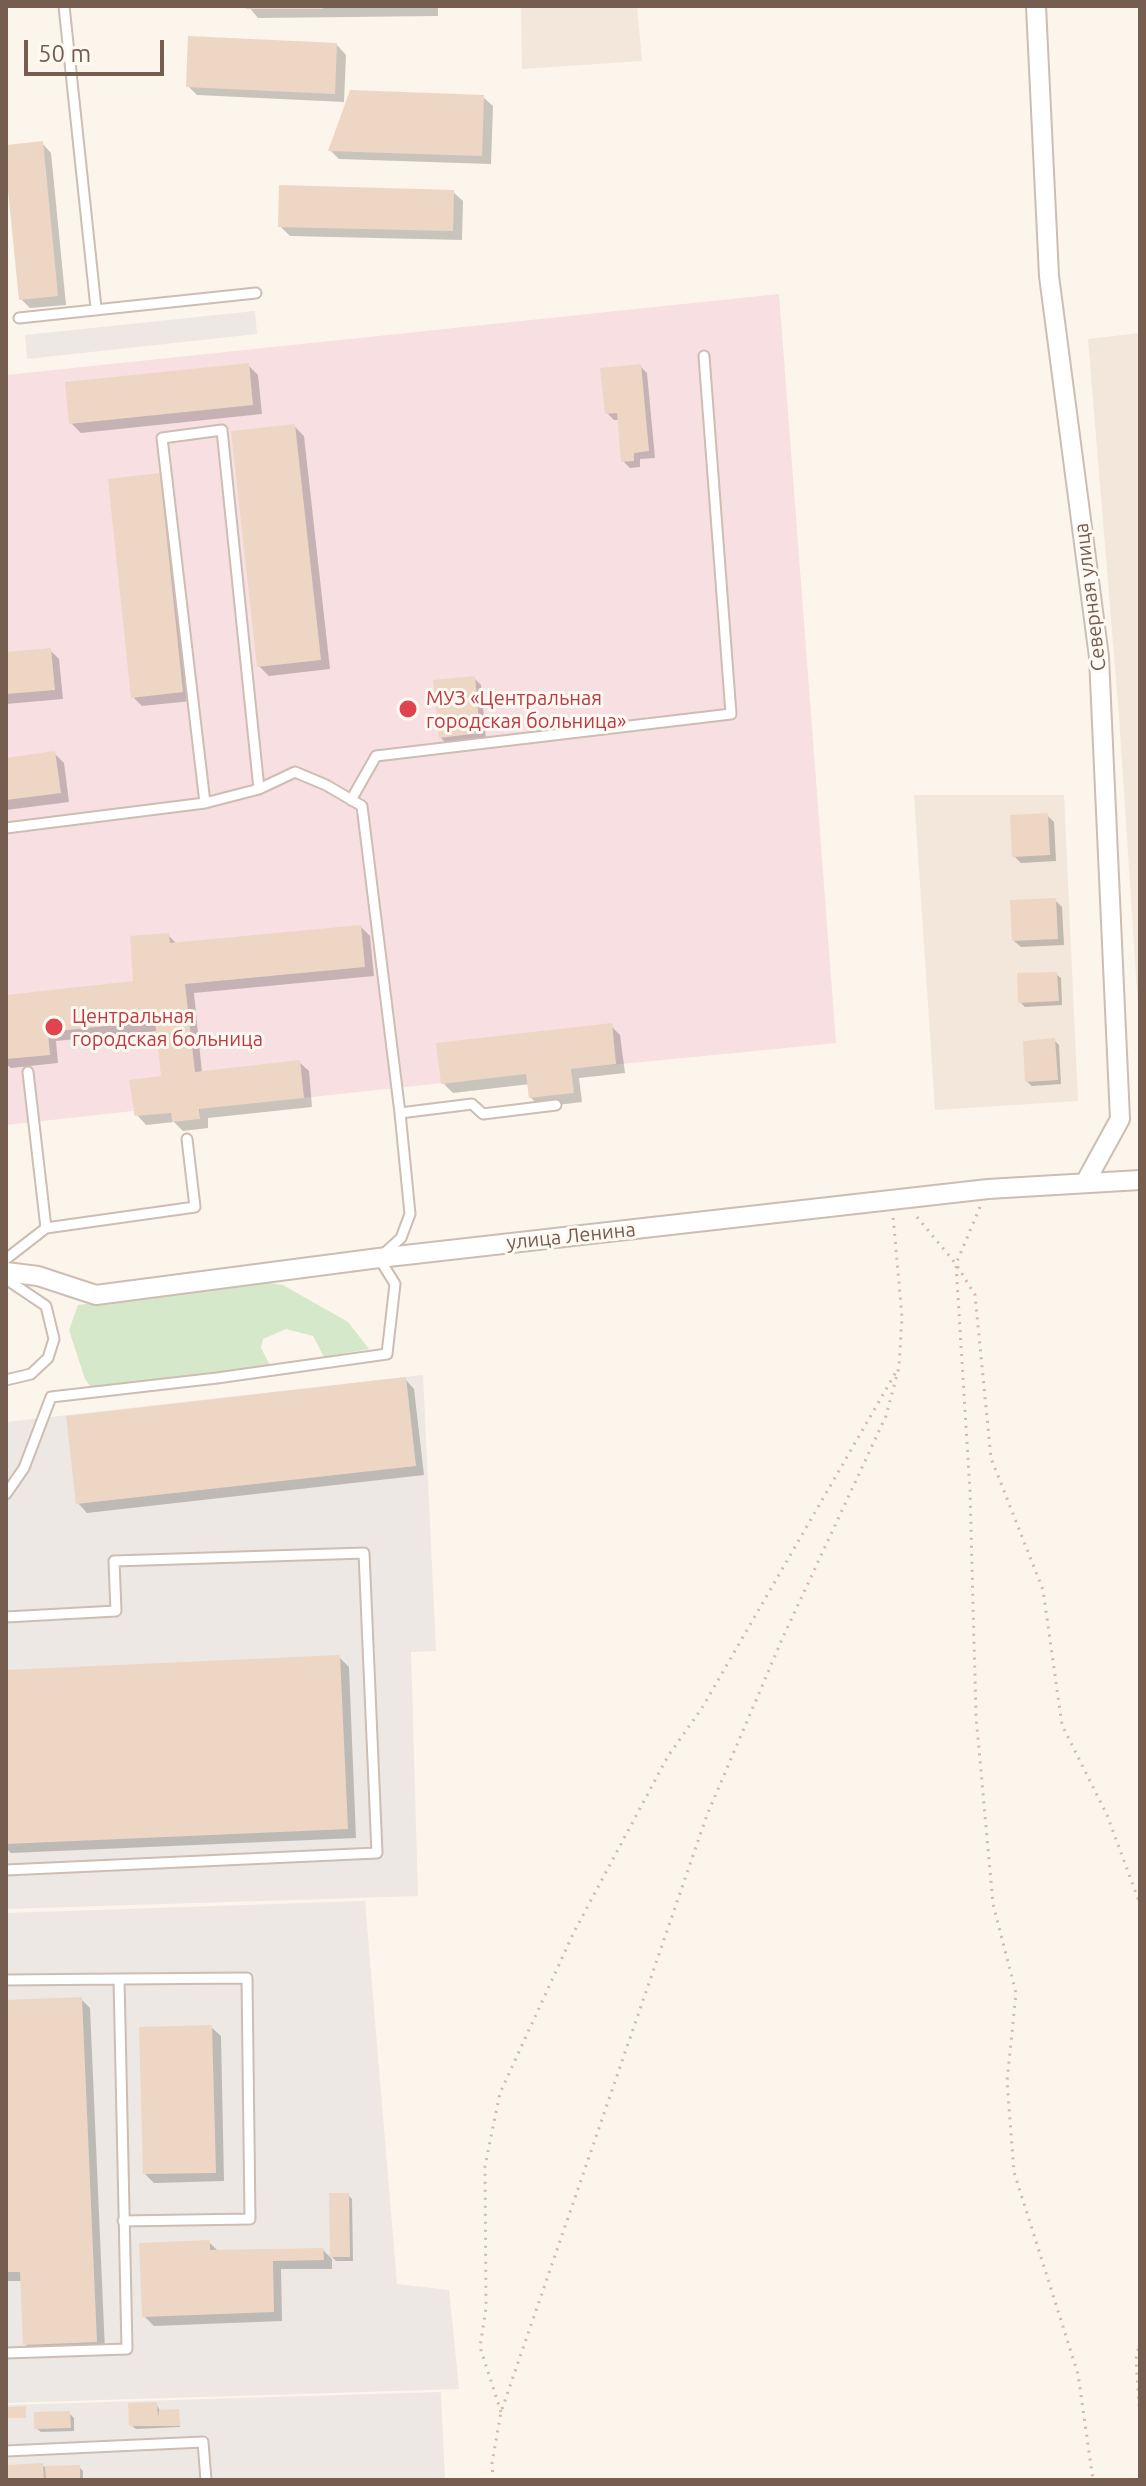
<!DOCTYPE html>
<html>
<head>
<meta charset="utf-8">
<style>
  body { margin:0 }
  #map { position:relative; width:1146px; height:2486px; overflow:hidden; background:#fbf5eb; font-family:Ubuntu,sans-serif }
  canvas { display:block }
  .frame { position:absolute; inset:0; border:8px solid #755d50; pointer-events:none }
  .scale { position:absolute; left:24px; top:40px; width:140px; height:36px; box-sizing:border-box; border:4px solid #755d50; border-top:0; padding-left:10px; font-size:24px; line-height:28px; white-space:nowrap; color:#755d50; -webkit-text-stroke:6px #fef9f2; paint-order:stroke }
</style>
</head>
<body>
<div id="map">
<canvas width="1146" height="2486"></canvas>
<div class="frame"></div>
<div class="scale">50 m</div>
</div>
<script>
const ctx = document.querySelector('canvas').getContext('2d');
ctx.lineJoin = 'round';
function fill(path, color) { ctx.fillStyle = color; ctx.fill(path, 'evenodd'); }
const shape = rows => new Path2D(rows.map(r => 'M' + r).join(''));
function strokePath(path, color, width, dash) { ctx.strokeStyle = color; ctx.lineWidth = width; ctx.lineCap = dash ? 'butt' : 'round'; ctx.setLineDash(dash || []); ctx.stroke(path); }
function drawText(font, color, halo, rows, align = 'center') {
  ctx.font = font + ' Ubuntu,sans-serif'; ctx.lineWidth = 6; ctx.setLineDash([]); ctx.textBaseline = 'middle'; ctx.strokeStyle = halo; ctx.fillStyle = color; for (const [text, x, y, turn = 0] of rows) {
    ctx.save(); ctx.translate(x, y); ctx.rotate((+turn || 0) * Math.PI / 180); ctx.textAlign = isNaN(turn) ? turn : align; if (halo) ctx.strokeText(text, 0, 0); ctx.fillText(text, 0, 0); ctx.restore();
  }
}
const residential = shape([
  [521,6,637,6,642,61,522,69],
  [1140,333,1140,1036,1119,716,1088,339],
  [914,795,1064,795,1078,1101,935,1110]
]);
const industrial = shape([
  [255,311,257,334,27,359,25,335],
  [423,1375,436,1651,411,1652,418,1896,6,1909,6,1422],
  [365,1901,397,2284,449,2290,459,2389,6,2403,6,1913],
  [441,2392,445,2480,6,2480,6,2405]
]);
const medical = shape([
  [779,294,836,1043,571,1069,574,1093,529,1098,526,1074,200,1109,200,1119,172,1122,170,1113,135,1116,133,1111,6,1125,6,375]
]);
const green = shape([
  [253,1281,283,1285,348,1322,369,1349,324,1357,313,1336,286,1329,263,1339,261,1348,270,1365,93,1390,85,1379,69,1330,78,1305]
]);
const shadow = shape([
  [248,6,438,6,438,16,258,18],
  [337,45,346,55,344,102,197,95,188,86],
  [483,97,493,106,491,164,339,159,330,150],
  [42,143,51,153,66,305,30,308,21,299,6,147],
  [453,192,463,201,462,240,290,236,280,226],
  [248,365,258,375,262,414,81,433,71,423],
  [640,366,647,373,655,458,640,459,640,467,630,468,623,461,619,420,614,420,607,413],
  [294,426,304,436,330,669,269,676,259,666],
  [160,475,169,485,192,701,142,706,133,697],
  [50,650,59,659,63,699,6,704,6,654],
  [474,678,481,685,486,740,447,744,440,737],
  [55,754,64,763,69,802,6,810,6,760],
  [1047,815,1054,822,1056,861,1021,863,1014,856],
  [1055,900,1062,907,1064,945,1021,947,1014,941],
  [361,927,370,936,374,976,194,993,202,1073,299,1062,309,1071,312,1107,208,1118,208,1128,183,1131,174,1122,146,1125,137,1115,164,1078,158,1031,56,1041,58,1063,11,1068,6,1064,6,997,136,983,168,935,177,944],
  [1056,974,1061,978,1062,1005,1025,1007,1020,1002],
  [611,1026,620,1035,625,1073,579,1078,582,1102,541,1107,531,1098,530,1084,453,1093,443,1083],
  [1054,1040,1059,1045,1061,1084,1032,1086,1027,1082],
  [405,1379,414,1389,424,1475,87,1513,78,1503],
  [339,1657,349,1667,356,1838,11,1853,6,1848,6,1672],
  [81,1999,90,2008,105,2351,34,2354,25,2344,22,2281,6,2281,6,2002],
  [211,2027,221,2036,224,2181,154,2183,145,2174],
  [331,2195,348,2195,352,2199,353,2261,336,2261,332,2257,332,2269,281,2269,282,2321,154,2326,144,2316,209,2242,219,2252,323,2250,332,2259],
  [156,2404,161,2412,178,2411,180,2427,136,2429,131,2425],
  [69,2413,74,2418,74,2431,41,2432,36,2428],
  [42,2465,46,2468,79,2467,83,2471,83,2480,6,2480,6,2466]
]);
const building = shape([
  [246,6,323,6,323,9,246,9],
  [188,36,337,43,335,94,186,87],
  [350,90,484,95,482,156,328,151],
  [43,141,58,296,19,300,6,170,6,145],
  [279,185,454,190,453,231,278,227],
  [249,363,253,405,69,424,65,382],
  [641,364,649,451,634,453,634,461,621,462,617,413,605,414,600,368],
  [295,424,321,660,257,667,231,431],
  [160,473,183,692,131,698,108,479],
  [51,648,55,690,6,694,6,652],
  [475,676,480,733,439,738,433,680],
  [55,751,61,793,6,800,6,758],
  [1048,813,1050,855,1012,857,1010,815],
  [1056,898,1058,939,1012,941,1010,900],
  [361,925,365,967,185,984,195,1072,300,1060,304,1098,199,1109,200,1119,172,1122,171,1113,135,1116,129,1080,161,1076,155,1021,48,1032,50,1055,6,1059,6,995,133,981,130,936,169,933,170,943],
  [1057,972,1059,1001,1018,1003,1017,973],
  [612,1023,616,1064,571,1069,574,1093,529,1098,526,1074,441,1084,436,1043],
  [1055,1038,1058,1080,1025,1082,1023,1041],
  [406,1377,416,1466,76,1504,66,1416],
  [340,1655,348,1829,6,1844,6,1670],
  [82,1997,97,2342,23,2345,20,2272,6,2272,6,2000],
  [212,2025,216,2173,143,2174,139,2027],
  [329,2193,349,2193,350,2257,330,2257],
  [210,2240,210,2250,323,2248,324,2260,273,2261,274,2312,142,2317,139,2243],
  [157,2402,158,2418,159,2410,179,2409,180,2426,129,2426,128,2403],
  [26,2406,26,2418,6,2418,6,2407],
  [70,2411,71,2428,34,2429,34,2412],
  [43,2463,44,2480,6,2480,6,2465],
  [80,2465,80,2480,46,2480,45,2466]
]);
const path = shape([
  [980,1207,956,1264,970,1491,976,1716,993,1904,1016,1993,1007,2081,1014,2172,1078,2374,1093,2480],
  [917,1217,956,1264,975,1295,991,1458,1043,1590,1062,1725,1107,1815,1140,1904],
  [1140,2341,1136,2359,1140,2421],
  [501,2412,480,2347,486,2308,485,2166,500,2093,574,1932,668,1756,702,1708,896,1372],
  [493,2480,492,2463,501,2412,707,1815,783,1637,886,1416,899,1367,902,1317,893,1216]
]);
const lane = shape([
  [64,6,96,308],
  [19,318,256,293],
  [259,789,295,772,326,785,362,806,400,1113],
  [351,800,376,756,731,714,704,356],
  [6,828,205,803,259,789,222,430,162,438,205,803],
  [46,1228,195,1207,187,1139],
  [6,1259,46,1228,28,1072],
  [6,1279,46,1306,54,1339,48,1358,31,1374,6,1380],
  [6,1494,24,1468,51,1397,217,1378,387,1354,395,1284,379,1258,401,1238,410,1214,400,1113,472,1104,483,1114,556,1105],
  [6,1617,116,1611,114,1561,364,1553,377,1853,6,1870],
  [119,1979,247,1978,250,2219,123,2221],
  [6,1980,119,1979,127,2349,6,2353],
  [6,2451,203,2442,206,2480]
]);
const street = shape([
  [1036,6,1049,276,1099,657,1120,1119,1086,1181],
  [6,1272,38,1276,96,1295,379,1258,988,1189,1140,1180]
]);
const markers = [
  [408,709,10,"#e0444e"],
  [54,1027,10,"#e0444e"]
];
const streetNames = [
  ["Северная улица",1090,597,-97],
  ["улица Ленина",571,1236,-6]
];
const healthNames = [
  ["МУЗ «Центральная",426,698],
  ["городская больница»",426,721],
  ["Центральная",72,1016],
  ["городская больница",72,1039]
];
fill(residential, '#f2e7da');
fill(industrial, '#ede8e3');
fill(medical, '#f8dfe2');
fill(green, '#d6e8ca');
fill(shadow, '#0003');
fill(building, '#eed6c5');
strokePath(lane, '#cdbdb2', 13);
strokePath(street, '#cdbdb2', 22);
strokePath(path, '#d4b9a8', 3, [2, 6]);
strokePath(lane, '#fff', 9);
strokePath(street, '#fff', 18);
for (const [x, y, r, color] of markers) { const dot = new Path2D(); dot.arc(x, y, r, 0, 2 * Math.PI); ctx.fillStyle = color; ctx.fill(dot); strokePath(dot, '#fef9f2', 3); }
drawText('20px', '#755d50', '#fef9f2', streetNames);
drawText('20px', '#be3a42', '#fef9f2', healthNames, 'left');
</script>
</body>
</html>
